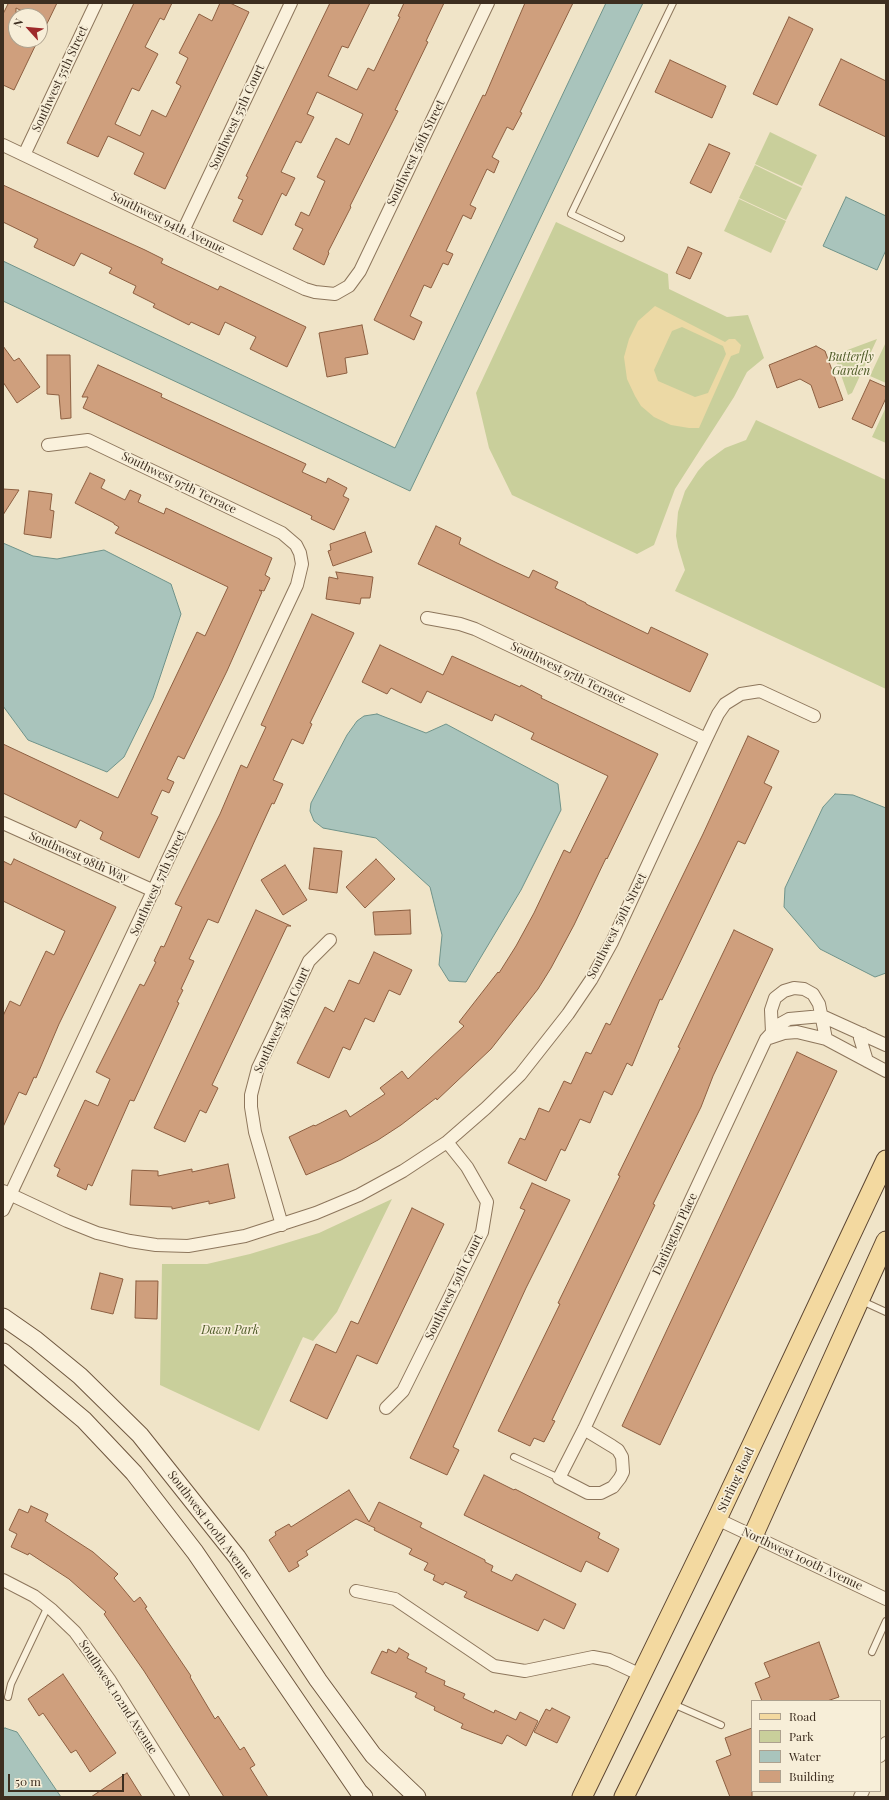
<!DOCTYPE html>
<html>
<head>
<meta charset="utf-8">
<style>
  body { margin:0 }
  #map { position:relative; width:889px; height:1800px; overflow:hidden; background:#f0e4c8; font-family:"Playfair Display",serif }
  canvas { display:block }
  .frame { position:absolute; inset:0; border:4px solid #3d2e20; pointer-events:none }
  .legend { position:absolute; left:751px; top:1700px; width:130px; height:92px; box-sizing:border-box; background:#f7eed8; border:1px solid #ada18e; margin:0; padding:5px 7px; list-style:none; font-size:12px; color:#3d2e20 }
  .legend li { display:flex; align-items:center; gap:8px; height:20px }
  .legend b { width:20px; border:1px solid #ada18e }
  .north { position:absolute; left:8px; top:8px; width:40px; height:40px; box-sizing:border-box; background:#f7eed8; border:1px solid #ada18e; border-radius:50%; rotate:297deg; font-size:11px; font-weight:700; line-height:16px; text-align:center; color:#3d2e20 }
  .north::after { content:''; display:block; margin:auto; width:14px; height:18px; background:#9e2a2b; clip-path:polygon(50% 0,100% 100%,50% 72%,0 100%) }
  .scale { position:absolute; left:8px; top:1774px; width:116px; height:18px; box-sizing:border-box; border:2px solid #3d2e20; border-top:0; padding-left:5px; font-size:12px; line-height:14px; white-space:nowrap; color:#3d2e20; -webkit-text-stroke:3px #f7eed8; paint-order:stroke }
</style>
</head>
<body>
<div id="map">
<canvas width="889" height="1800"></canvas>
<div class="frame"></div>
<ul class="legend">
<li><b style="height:5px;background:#f3d9a0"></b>Road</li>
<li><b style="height:11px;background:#c9cf9b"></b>Park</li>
<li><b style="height:11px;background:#a9c4bc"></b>Water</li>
<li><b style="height:11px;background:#cf9f7d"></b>Building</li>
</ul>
<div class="north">N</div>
<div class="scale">50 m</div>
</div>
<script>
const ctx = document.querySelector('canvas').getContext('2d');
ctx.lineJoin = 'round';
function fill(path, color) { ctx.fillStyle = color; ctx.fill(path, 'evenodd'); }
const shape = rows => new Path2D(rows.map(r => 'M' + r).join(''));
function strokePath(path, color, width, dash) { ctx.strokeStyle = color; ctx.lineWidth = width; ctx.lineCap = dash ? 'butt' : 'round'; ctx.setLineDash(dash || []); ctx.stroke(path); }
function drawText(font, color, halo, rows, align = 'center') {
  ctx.font = font + ' "Playfair Display",serif'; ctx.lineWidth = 3.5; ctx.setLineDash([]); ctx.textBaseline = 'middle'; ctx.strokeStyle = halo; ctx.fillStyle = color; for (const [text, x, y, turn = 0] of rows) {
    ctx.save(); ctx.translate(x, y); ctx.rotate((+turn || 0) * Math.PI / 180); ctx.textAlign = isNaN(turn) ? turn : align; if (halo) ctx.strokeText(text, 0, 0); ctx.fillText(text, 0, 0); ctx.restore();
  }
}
const green = shape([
  [770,132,817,155,802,186,755,164],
  [755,165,802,188,786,220,739,198],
  [739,199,786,221,771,253,724,231],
  [556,222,668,274,669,289,727,317,748,315,764,358,747,372,734,397,675,489,654,545,637,554,512,495,489,448,476,393],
  [877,339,852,393,848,395,834,355],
  [886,342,886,383,870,376],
  [886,407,886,443,872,437],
  [756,420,886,480,886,689,675,591,685,570,678,547,676,536,678,512,685,491,698,471,706,462,725,448,746,440],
  [392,1199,337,1312,313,1341,303,1337,259,1431,160,1385,162,1264,207,1264,250,1254,319,1233]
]);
const sand = shape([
  [655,306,725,342,729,339,735,339,741,345,739,353,731,356,699,428,689,428,671,425,654,417,641,406,635,396,627,379,624,357,629,339,638,321],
  [682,327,723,346,726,354,708,393,695,397,658,381,654,370,672,331]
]);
const water = shape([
  [606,3,643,3,410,491,3,301,3,261,395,448,606,3],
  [846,197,886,216,886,250,877,270,823,246,846,197],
  [3,543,33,556,57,559,104,550,171,584,181,614,153,698,124,757,107,772,28,740,3,706,3,543],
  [377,714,426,733,446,724,558,784,561,810,521,890,466,982,449,981,439,965,442,935,430,887,376,838,323,828,314,821,310,811,311,803,347,735,357,721,364,716,377,714],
  [835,794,853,795,886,808,886,973,875,977,820,949,784,907,785,888,823,807,835,794],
  [5,1728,17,1732,61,1797,3,1797,3,1729,5,1728]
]);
const building = shape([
  [5,3,57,3,40,38,40,16,32,16,16,8,16,40,38,40,14,90,3,85,3,14,8,4,5,3],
  [134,3,172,3,164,20,160,18,145,47,158,54,139,91,132,88,115,124,140,136,152,110,166,117,181,86,176,83,188,58,179,53,199,14,212,21,220,3,230,3,249,12,165,189,134,174,144,153,117,140,108,136,98,157,67,143,134,3],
  [330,3,370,3,348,48,342,46,328,76,357,90,368,68,374,71,400,17,398,16,404,3,444,3,426,41,428,42,395,110,398,111,350,206,351,207,328,252,329,253,324,265,293,249,303,229,295,225,301,212,309,216,325,181,317,177,336,138,349,145,363,114,332,99,317,92,307,114,314,117,301,143,296,141,281,172,295,178,286,196,282,193,262,235,233,221,243,200,238,198,248,177,246,176,330,3],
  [525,3,573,3,520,112,522,113,513,130,507,127,492,157,499,161,494,173,487,169,470,205,476,208,471,219,463,215,446,251,453,254,448,265,443,263,431,288,424,285,410,316,422,322,414,340,374,320,483,95,485,96,525,3],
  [789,17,813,29,777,105,753,94,789,17],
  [841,59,886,81,886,137,819,105,841,59],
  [670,60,726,86,712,118,655,92,670,60],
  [709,144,730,153,711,193,690,183,709,144],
  [3,185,145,250,163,259,161,263,218,290,220,286,306,327,287,367,250,349,256,337,225,322,219,335,191,322,189,325,153,307,155,304,133,293,136,286,109,273,112,268,81,253,74,266,34,247,38,239,3,222,3,185],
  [688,247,702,253,690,279,676,273,688,247],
  [362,325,368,354,345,358,347,373,327,377,319,333,362,325],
  [3,346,14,361,19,358,40,387,17,403,3,382,3,346],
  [816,346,825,351,843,400,819,408,811,385,800,379,777,388,769,365,816,346],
  [47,355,70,355,71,418,61,419,59,395,47,394,47,355],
  [98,365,162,394,161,397,306,464,302,472,326,483,328,478,347,488,343,496,349,499,334,530,311,519,312,516,83,408,88,397,82,397,98,365],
  [870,380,886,387,886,398,872,428,852,419,870,380],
  [90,473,105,480,101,488,125,500,130,490,141,495,138,502,164,514,166,508,272,558,265,575,270,578,264,591,259,590,262,592,227,671,184,759,178,756,167,779,174,782,169,793,162,790,151,814,158,817,139,858,100,839,103,832,80,820,76,828,3,793,3,744,118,798,197,632,205,636,228,587,115,533,119,527,114,524,114,523,75,503,90,473],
  [3,489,19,490,3,515,3,489],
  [29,491,52,494,50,510,54,511,51,538,24,534,29,491],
  [436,526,461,538,459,544,497,563,529,578,533,570,558,582,555,588,586,603,586,604,648,634,651,627,708,654,690,692,418,564,436,526],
  [365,532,372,552,333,566,328,551,331,550,330,544,365,532],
  [336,572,373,577,370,598,361,598,360,604,326,599,329,577,338,579,336,572],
  [312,614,354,633,310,723,312,724,303,744,292,739,273,780,283,784,274,804,272,803,255,840,218,923,208,919,189,959,194,961,181,989,183,990,177,1002,179,1003,134,1101,130,1100,92,1186,88,1184,86,1190,57,1176,60,1169,54,1166,85,1100,98,1106,110,1079,96,1072,140,984,144,986,156,962,154,961,161,946,164,947,182,907,175,904,220,814,241,765,247,768,266,727,261,725,312,614],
  [380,645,443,675,452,656,520,687,521,685,542,696,541,698,658,754,607,859,606,858,574,925,551,968,538,989,491,1049,437,1100,436,1098,401,1125,378,1140,341,1160,306,1175,289,1137,314,1125,315,1126,346,1110,350,1117,385,1094,380,1088,402,1071,408,1079,464,1026,459,1022,498,972,499,973,516,946,534,913,564,850,570,853,608,776,531,739,534,733,495,714,492,721,427,691,421,703,391,688,387,694,362,682,380,645],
  [748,736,779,751,764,783,772,787,745,844,738,841,662,1000,660,999,632,1066,627,1063,612,1095,604,1091,590,1123,580,1119,565,1151,561,1149,546,1181,508,1163,520,1138,525,1140,539,1108,549,1112,564,1081,571,1084,586,1052,591,1054,606,1023,610,1025,703,834,748,736],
  [314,848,342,851,337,893,309,889,314,848],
  [14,859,116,907,59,1024,36,1078,34,1077,26,1095,19,1092,3,1127,3,1016,10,1001,20,1006,46,951,54,955,65,931,3,901,3,861,11,865,14,859],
  [376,859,395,879,365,908,346,887,376,859],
  [285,865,307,900,283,915,261,880,285,865],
  [256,910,291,926,287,926,212,1085,218,1088,206,1113,200,1110,185,1142,154,1128,256,910],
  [410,910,411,934,375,935,373,912,410,910],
  [734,930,773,949,713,1076,701,1107,653,1204,655,1205,552,1420,555,1421,544,1442,534,1438,530,1446,498,1431,560,1304,558,1303,620,1176,618,1175,680,1048,678,1047,734,930],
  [374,952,412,970,400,995,389,990,374,1022,365,1018,350,1050,343,1047,329,1078,297,1063,325,1007,334,1012,349,980,359,984,374,952],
  [797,1052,837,1071,660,1445,622,1426,797,1052],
  [228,1164,235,1198,209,1204,209,1201,172,1209,172,1207,130,1205,132,1170,158,1171,158,1176,192,1169,192,1172,228,1164],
  [532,1183,570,1200,526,1288,453,1447,459,1450,447,1475,410,1458,525,1210,520,1208,532,1183],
  [412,1208,444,1224,377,1364,357,1355,327,1419,290,1401,316,1344,336,1353,351,1321,358,1324,412,1208],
  [100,1273,123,1279,113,1314,91,1309,100,1273],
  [136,1281,158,1281,157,1319,135,1318,136,1281],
  [484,1475,514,1490,515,1489,600,1533,598,1538,619,1549,608,1572,586,1561,581,1572,464,1515,484,1475],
  [349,1490,369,1522,379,1502,422,1523,420,1527,485,1560,485,1562,493,1566,491,1571,512,1581,516,1574,576,1604,564,1629,544,1619,538,1631,464,1597,467,1592,445,1582,443,1585,433,1580,435,1575,424,1570,428,1563,409,1554,412,1549,374,1530,375,1528,356,1519,306,1551,308,1555,297,1562,299,1566,289,1572,269,1540,276,1535,275,1532,289,1524,291,1527,349,1490],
  [31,1506,48,1514,45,1521,93,1552,118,1574,114,1578,134,1602,140,1597,147,1607,145,1608,191,1676,190,1677,215,1719,218,1716,240,1750,244,1747,255,1765,250,1768,268,1797,224,1797,144,1671,104,1614,106,1612,69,1579,29,1553,28,1555,11,1547,17,1534,9,1530,19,1509,28,1513,31,1506],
  [819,1642,839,1697,827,1701,762,1701,755,1683,770,1677,764,1663,819,1642],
  [399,1648,409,1654,407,1658,427,1668,425,1672,445,1681,444,1685,465,1694,463,1698,494,1713,495,1710,516,1720,520,1712,538,1721,526,1746,507,1735,502,1744,461,1728,463,1724,434,1710,435,1707,415,1697,417,1693,371,1673,382,1651,387,1653,388,1649,396,1653,399,1648],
  [63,1674,116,1753,90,1772,76,1750,71,1753,43,1713,39,1716,28,1699,63,1674],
  [552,1708,570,1717,557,1743,534,1732,546,1709,550,1711,552,1708],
  [752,1728,752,1797,730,1797,716,1761,731,1755,725,1738,752,1728],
  [127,1773,142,1797,91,1797,127,1773]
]);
const lane = shape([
  [621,238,571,214,673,3],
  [862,1301,886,1312],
  [514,1457,559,1478],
  [872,1652,886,1621],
  [8,1697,11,1684,48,1606],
  [673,1704,721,1725]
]);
const street = shape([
  [3,145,305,289,315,292,335,294,349,286,360,271,488,3],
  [24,155,96,3],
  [183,231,291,3],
  [427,618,460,624,475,629,706,739],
  [3,823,154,891],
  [772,1033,771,1010,775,998,784,991,794,988,804,989,813,994,819,1004,826,1039],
  [863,1034,860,1038,867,1061],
  [769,1038,784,1033,797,1032,826,1039,886,1071],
  [3,1191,67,1221,97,1233,130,1241,156,1245,188,1246,245,1236,316,1213,359,1195,403,1171,447,1142,486,1108,520,1075,568,1014,591,980,612,942,706,739,718,714,725,704,741,694,760,691,814,716],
  [3,1210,297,585,302,564,300,553,296,545,282,533,88,440,48,445],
  [282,1225,255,1132,251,1107,251,1095,258,1068,309,961,330,940],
  [386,1408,403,1391,482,1232,487,1202,467,1167,447,1142],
  [584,1429,612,1446,618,1450,622,1457,623,1472,620,1478,613,1487,601,1493,588,1493,559,1478,584,1429,766,1039,780,1024,789,1019,822,1016,886,1045],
  [717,1519,886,1599],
  [3,1580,34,1596,52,1610,75,1632,109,1679,183,1797],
  [356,1591,395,1599,494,1666,525,1671,593,1657,609,1660,641,1675],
  [880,1756,886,1743],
  [860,1797,863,1791]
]);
const secondary = shape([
  [3,1317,36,1340,80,1376,140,1435,237,1557,318,1680,373,1755,417,1797],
  [3,1352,84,1420,134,1473,195,1552,359,1792,364,1797]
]);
const primary = shape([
  [582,1797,717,1519,886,1160],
  [624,1797,753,1536,886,1241]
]);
const streetNames = [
  ["Southwest 55th Street",60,79,-65],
  ["Southwest 55th Court",237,117,-65],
  ["Southwest 56th Street",416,153,-64],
  ["Southwest 94th Avenue",168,223,26],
  ["Southwest 97th Terrace",179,483,26],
  ["Southwest 97th Terrace",568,673,26],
  ["Southwest 98th Way",79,857,24],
  ["Southwest 57th Street",158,883,-65],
  ["Southwest 59th Street",617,926,-63],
  ["Southwest 58th Court",282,1020,-65],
  ["Darlington Place",675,1234,-65],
  ["Southwest 59th Court",454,1287,-64],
  ["Stirling Road",736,1480,-65],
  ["Southwest 100th Avenue",210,1525,53],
  ["Northwest 100th Avenue",802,1559,25],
  ["Southwest 102nd Avenue",118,1697,57]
];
const parkNames = [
  ["Butterfly",851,357],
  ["Garden",851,371],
  ["Dawn Park",230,1330]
];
fill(green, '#c9cf9b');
fill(sand, '#ecd9a5');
fill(water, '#a9c4bc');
strokePath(water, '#6f938a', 1);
fill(building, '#cf9f7d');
strokePath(building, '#8d5f41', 1);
strokePath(lane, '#8d765c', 8);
strokePath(street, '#8d765c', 14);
strokePath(secondary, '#6f573f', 19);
strokePath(primary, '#5b4430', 21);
strokePath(lane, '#faf1dc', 6);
strokePath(street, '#faf1dc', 12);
strokePath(secondary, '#faf1dc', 17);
strokePath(primary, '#f3d9a0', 19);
drawText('12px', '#3d2e20', '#f7eed8', streetNames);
drawText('italic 12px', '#4d5a26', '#f7eed8', parkNames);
</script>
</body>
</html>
